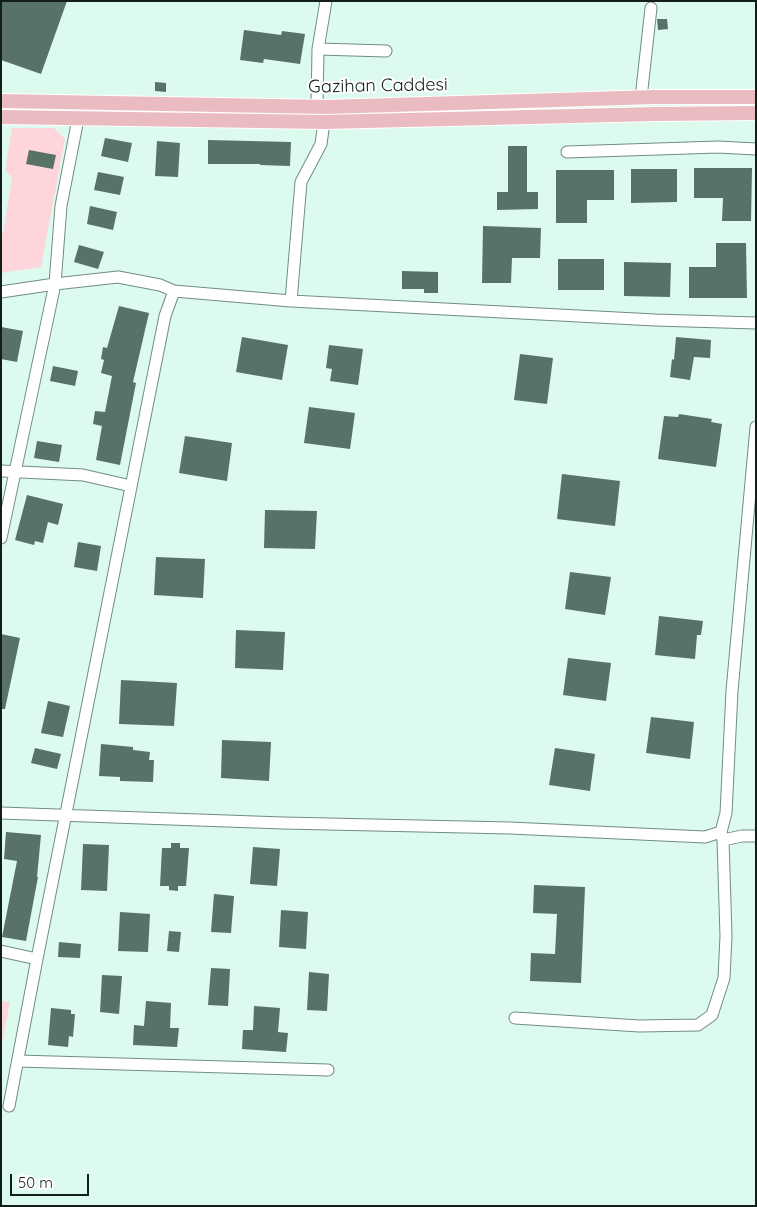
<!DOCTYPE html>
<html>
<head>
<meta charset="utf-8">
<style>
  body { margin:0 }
  #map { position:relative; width:757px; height:1207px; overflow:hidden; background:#dcfaee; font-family:Quicksand,sans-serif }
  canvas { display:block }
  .frame { position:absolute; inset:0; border:2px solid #131e1a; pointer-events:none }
  .scale { position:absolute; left:10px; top:1174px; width:79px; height:22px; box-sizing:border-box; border:2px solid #131e1a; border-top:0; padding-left:6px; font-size:15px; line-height:18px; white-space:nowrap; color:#131e1a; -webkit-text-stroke:4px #fff; paint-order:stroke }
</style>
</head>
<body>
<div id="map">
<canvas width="757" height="1207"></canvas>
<div class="frame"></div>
<div class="scale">50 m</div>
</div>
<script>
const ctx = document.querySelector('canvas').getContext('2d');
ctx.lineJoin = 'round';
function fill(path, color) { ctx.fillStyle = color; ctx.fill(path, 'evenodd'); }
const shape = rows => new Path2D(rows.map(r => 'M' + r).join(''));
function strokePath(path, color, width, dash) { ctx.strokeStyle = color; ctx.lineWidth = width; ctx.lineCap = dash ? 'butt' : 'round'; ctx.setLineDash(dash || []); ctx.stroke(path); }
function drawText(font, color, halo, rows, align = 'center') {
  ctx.font = font + ' Quicksand,sans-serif'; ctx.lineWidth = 4; ctx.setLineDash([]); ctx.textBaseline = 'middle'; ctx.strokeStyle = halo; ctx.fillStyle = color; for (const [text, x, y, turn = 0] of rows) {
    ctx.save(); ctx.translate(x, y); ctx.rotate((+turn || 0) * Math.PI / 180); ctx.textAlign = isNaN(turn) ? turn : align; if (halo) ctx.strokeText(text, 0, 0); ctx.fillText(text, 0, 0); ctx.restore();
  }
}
const green = shape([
  [12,128,54,128,65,139,41,267,1,273,1,235,3,233,12,177,5,171],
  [1,1001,10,1002,2,1042,1,1042]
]);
const building = shape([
  [1,1,67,1,41,74,1,60],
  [657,19,667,19,668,29,658,30],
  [244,30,281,35,282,31,305,34,300,64,264,59,263,63,240,60],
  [155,82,166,83,166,92,155,91],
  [105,138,132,143,128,162,101,156],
  [208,140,291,142,290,166,260,165,260,164,208,164],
  [157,141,180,143,178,177,155,176],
  [508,146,527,146,527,192,538,192,538,209,497,210,497,192,508,192],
  [29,150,56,155,53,169,26,164],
  [694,168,752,168,751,221,722,221,723,198,694,198],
  [631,169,677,169,677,202,631,203],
  [556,170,614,170,614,200,587,200,587,223,556,223],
  [98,172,124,177,120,195,94,190],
  [90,206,117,212,113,230,87,224],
  [483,226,541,228,540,258,512,258,511,283,482,283],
  [716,243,746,243,747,298,689,298,689,267,716,267],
  [79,245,104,252,98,269,74,262],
  [558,259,604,259,604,290,558,290],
  [624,262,671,263,670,297,624,296],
  [402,271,438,272,438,293,424,293,424,289,402,289],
  [119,306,149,313,133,382,136,383,120,465,96,460,102,426,93,424,95,411,105,412,112,376,101,373,104,360,101,359,103,347,107,348],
  [1,327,23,331,17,362,1,359],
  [242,337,288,345,282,380,236,372],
  [676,337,711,340,710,358,694,357,690,380,670,377,672,359,674,360],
  [329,345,363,349,358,385,330,381,332,369,326,368],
  [520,354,553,358,547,404,514,400],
  [53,366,78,371,75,386,50,381],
  [309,407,355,413,350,449,304,443],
  [679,414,712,419,711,422,722,424,716,467,658,459,664,416,678,417],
  [185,436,232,443,227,481,179,473],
  [37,441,62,445,59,462,34,458],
  [562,474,620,481,615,526,557,519],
  [27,495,63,504,58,525,48,522,43,543,35,541,34,545,15,540],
  [265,510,317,511,315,549,264,548],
  [78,542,101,546,97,571,74,567],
  [156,557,205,559,203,598,154,595],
  [570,572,611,577,605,615,565,609],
  [659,616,703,621,701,635,697,635,695,659,655,655],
  [236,630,285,632,283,670,235,668],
  [1,634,20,638,5,709,1,709],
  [568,658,611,663,606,701,563,695],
  [121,680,177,683,174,726,119,724],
  [48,701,70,706,63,737,41,733],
  [651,717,694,722,690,759,646,753],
  [222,740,271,742,269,781,221,778],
  [101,744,133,747,133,750,150,752,149,760,154,760,153,782,120,781,120,777,99,776],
  [35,748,61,754,57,769,31,763],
  [555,748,595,754,590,791,549,785],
  [6,832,41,835,37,877,38,877,26,941,2,937,17,861,4,859],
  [171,843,180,843,180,848,189,848,186,886,178,886,178,891,169,890,169,886,160,886,162,848,171,848],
  [83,844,109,845,107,891,81,890],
  [253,847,280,849,277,886,250,884],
  [534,885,585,887,581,983,530,981,531,953,555,954,557,914,533,913],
  [214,894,234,896,231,933,211,932],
  [281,910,308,912,306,949,279,947],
  [120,912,150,914,148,952,118,951],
  [169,931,181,932,179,952,167,951],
  [59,942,81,944,80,958,58,957],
  [211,968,230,969,228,1006,208,1005],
  [309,972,329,974,327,1011,307,1010],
  [102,975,122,976,119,1014,100,1012],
  [146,1001,171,1003,170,1028,179,1028,177,1047,133,1045,134,1025,144,1026],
  [254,1006,280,1008,278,1032,288,1033,286,1052,242,1049,243,1030,253,1030],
  [51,1008,71,1010,71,1014,75,1014,73,1037,69,1036,68,1047,48,1045]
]);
const minor = shape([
  [318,49,386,51],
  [641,98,651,8],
  [317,107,318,49,326,1],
  [567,152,718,147,756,149],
  [1,292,55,284,118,277,160,285,174,291,291,301,655,320,756,323],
  [291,301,301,182,321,144,324,122],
  [1,471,83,475,131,486],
  [1,538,55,284,61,206,78,119],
  [1,813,283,823,510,828,705,837,721,832],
  [723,840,742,836,756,836],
  [1,951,37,959,9,1106],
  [37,959,165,316,174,291],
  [515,1018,639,1026,698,1025,712,1015,724,978,726,936,723,840,721,832,726,813,732,691,756,427],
  [18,1061,328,1070]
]);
const major = shape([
  [1,101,326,107,656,97,756,97],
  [1,117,324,122,656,114,756,113]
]);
const streetNames = [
  ["Gazihan Caddesi",378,86,-1]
];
fill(green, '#fed5da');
fill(building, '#587268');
strokePath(minor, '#718d82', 13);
strokePath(major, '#fff', 16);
strokePath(minor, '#fff', 11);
strokePath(major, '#ebbbc2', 14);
drawText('18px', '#131e1a', '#fff', streetNames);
</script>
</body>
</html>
